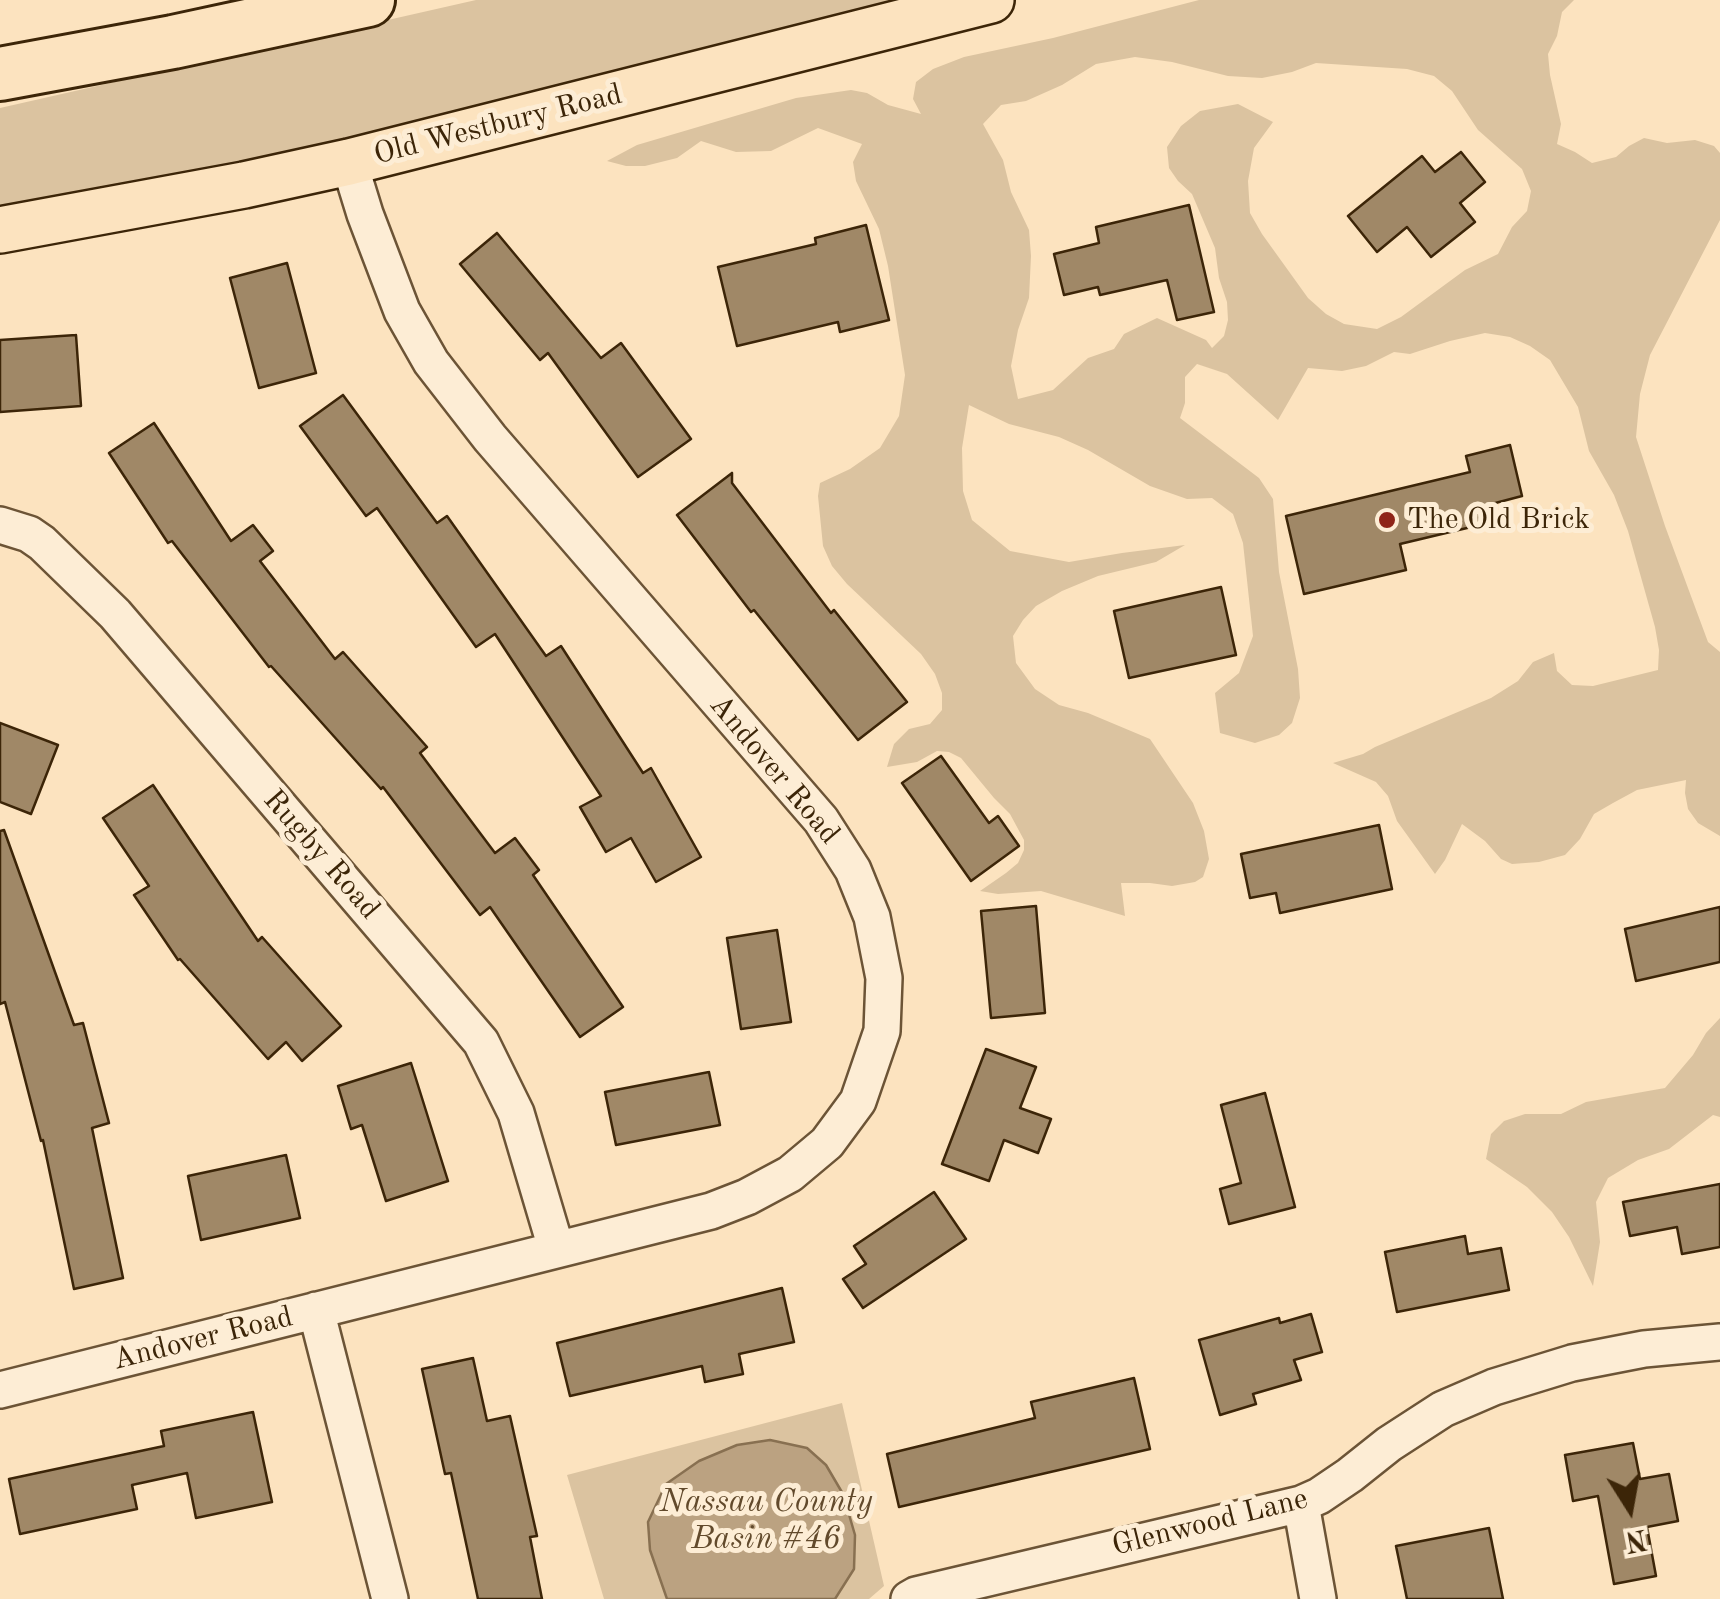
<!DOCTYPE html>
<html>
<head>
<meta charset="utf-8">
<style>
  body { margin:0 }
  #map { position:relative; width:1720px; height:1599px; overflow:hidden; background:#fce3bf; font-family:"Old Standard TT",serif }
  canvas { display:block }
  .north { position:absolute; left:1580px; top:1459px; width:100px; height:100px; -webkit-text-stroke:8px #fdedd5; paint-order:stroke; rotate:169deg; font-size:28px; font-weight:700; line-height:40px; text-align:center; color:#3c2508 }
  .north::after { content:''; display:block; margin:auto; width:35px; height:45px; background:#3c2508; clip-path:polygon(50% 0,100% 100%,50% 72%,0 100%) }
</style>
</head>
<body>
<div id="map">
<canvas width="1720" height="1599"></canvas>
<div class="north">N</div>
</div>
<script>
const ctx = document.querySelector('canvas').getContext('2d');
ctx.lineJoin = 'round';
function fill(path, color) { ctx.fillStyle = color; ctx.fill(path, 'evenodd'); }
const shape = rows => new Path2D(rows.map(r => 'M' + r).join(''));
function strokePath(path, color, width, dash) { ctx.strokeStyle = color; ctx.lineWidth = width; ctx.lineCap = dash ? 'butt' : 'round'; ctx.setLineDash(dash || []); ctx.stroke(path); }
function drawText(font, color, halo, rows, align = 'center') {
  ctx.font = font + ' "Old Standard TT",serif'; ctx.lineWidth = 10; ctx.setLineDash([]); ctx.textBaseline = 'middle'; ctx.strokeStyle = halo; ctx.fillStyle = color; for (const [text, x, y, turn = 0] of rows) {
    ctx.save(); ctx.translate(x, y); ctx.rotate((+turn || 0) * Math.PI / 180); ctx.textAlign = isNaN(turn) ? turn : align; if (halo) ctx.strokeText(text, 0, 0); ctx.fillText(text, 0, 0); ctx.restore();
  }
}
const green = shape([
  [476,0,925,0,342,147,0,211,0,108],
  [1199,0,1574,0,1562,12,1557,36,1548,54,1550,75,1561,124,1557,144,1575,152,1592,163,1616,157,1629,146,1644,138,1667,143,1695,140,1714,146,1720,153,1720,220,1650,355,1640,394,1636,437,1665,526,1708,642,1720,652,1720,836,1698,823,1688,809,1685,793,1686,780,1637,790,1613,803,1594,814,1580,839,1565,855,1539,862,1512,864,1501,859,1485,841,1462,824,1445,860,1435,874,1397,821,1388,796,1376,782,1333,763,1363,754,1375,747,1491,698,1518,681,1533,662,1554,653,1557,671,1572,685,1593,686,1658,670,1659,650,1655,627,1628,531,1614,495,1589,451,1578,407,1550,360,1530,346,1510,337,1485,333,1450,341,1410,354,1394,352,1366,366,1342,371,1308,368,1278,420,1227,374,1197,364,1185,377,1185,403,1180,418,1259,478,1273,499,1279,572,1298,669,1300,698,1292,723,1279,735,1255,743,1220,733,1215,693,1239,673,1253,636,1243,543,1233,514,1212,498,1187,499,1150,486,1088,450,1059,437,1009,424,969,405,962,448,963,491,972,520,1010,551,1069,562,1122,553,1185,545,1156,562,1098,576,1062,591,1036,606,1023,620,1013,636,1016,663,1035,689,1059,705,1088,713,1150,739,1193,803,1204,831,1209,859,1203,877,1195,882,1172,886,1150,883,1121,883,1125,916,1041,891,998,894,980,891,1006,873,1018,863,1024,850,1024,840,1010,814,994,798,961,758,949,752,937,751,917,762,887,767,894,744,909,729,930,724,942,710,942,693,935,674,921,654,847,584,832,566,823,546,818,496,820,483,850,469,880,448,899,416,905,375,888,266,879,229,856,181,853,162,862,144,818,128,771,151,736,152,701,141,677,158,645,166,626,166,607,161,637,145,796,98,851,90,867,93,888,105,921,114,913,99,916,82,933,69,964,57,1053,38],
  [1135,57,1172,62,1228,76,1262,78,1292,72,1316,63,1407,69,1434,76,1452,91,1478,130,1522,169,1531,191,1527,211,1512,227,1498,254,1465,270,1401,317,1377,329,1344,324,1326,314,1308,298,1262,234,1250,213,1248,181,1254,148,1273,122,1238,104,1200,111,1181,126,1167,147,1169,168,1178,181,1192,194,1215,248,1219,278,1227,302,1228,320,1224,336,1212,348,1206,340,1157,318,1124,334,1114,349,1088,358,1053,390,1018,399,1011,366,1018,330,1029,298,1031,256,1029,230,1011,192,1003,160,983,124,1001,105,1026,101,1062,85,1096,64],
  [1720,1018,1720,1117,1713,1115,1669,1149,1638,1160,1608,1178,1596,1202,1600,1242,1593,1286,1569,1237,1552,1212,1527,1187,1486,1159,1491,1134,1504,1121,1525,1114,1561,1114,1586,1102,1665,1088,1693,1055,1706,1033],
  [842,1403,884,1586,869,1599,604,1599,567,1475]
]);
const water = shape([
  [770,1440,807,1448,826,1465,843,1494,855,1535,854,1569,835,1599,667,1599,650,1550,648,1522,666,1484,699,1461,737,1445,770,1440]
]);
const building = shape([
  [1461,152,1485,182,1460,203,1475,222,1431,257,1407,227,1377,252,1348,216,1422,156,1435,172,1461,152],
  [1189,205,1214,312,1177,320,1167,280,1100,295,1098,287,1064,295,1054,254,1099,243,1096,227,1189,205],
  [866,225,889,320,840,332,838,322,737,346,718,267,816,244,815,238,866,225],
  [497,233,601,358,621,343,691,439,638,477,548,353,540,360,460,264,497,233],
  [287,263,316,373,259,388,230,278,287,263],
  [76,335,81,406,0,412,0,340,76,335],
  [343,395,437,523,447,516,546,656,561,646,643,773,651,768,701,857,656,882,631,838,606,852,580,807,601,796,495,634,476,647,377,508,366,516,300,426,343,395],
  [154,423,231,541,253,525,273,551,260,561,335,659,343,652,427,747,420,753,495,853,515,838,539,870,533,875,623,1007,580,1037,490,907,480,915,383,787,381,789,271,666,269,667,172,541,168,543,109,453,154,423],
  [1510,445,1522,496,1484,506,1488,523,1400,544,1406,570,1304,594,1286,516,1470,472,1466,456,1510,445],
  [732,473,732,483,831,613,834,610,907,702,858,740,754,610,751,612,677,515,732,473],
  [1221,587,1236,655,1129,678,1114,611,1221,587],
  [0,723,58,745,31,814,0,802,0,723],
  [941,756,989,823,998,816,1019,846,971,881,902,783,941,756],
  [153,785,258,941,262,937,341,1026,302,1061,286,1042,268,1059,180,959,178,960,134,895,149,886,103,818,153,785],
  [1379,825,1392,889,1280,913,1276,893,1250,898,1241,854,1379,825],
  [4,830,74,1025,83,1023,109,1123,92,1128,123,1278,74,1289,43,1140,41,1141,5,1002,0,1004,0,831,4,830],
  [1036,906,1045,1013,991,1018,981,911,1036,906],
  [1720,907,1720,962,1636,981,1625,929,1720,907],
  [777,930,791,1022,741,1029,727,938,777,930],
  [986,1049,1036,1067,1020,1108,1051,1119,1038,1153,1004,1140,989,1181,942,1164,986,1049],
  [411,1063,448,1181,386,1201,362,1125,351,1129,338,1086,411,1063],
  [709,1072,720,1125,616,1145,605,1092,709,1072],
  [1265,1093,1295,1207,1229,1224,1220,1189,1241,1183,1221,1105,1265,1093],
  [286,1155,300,1218,201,1240,188,1176,286,1155],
  [1720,1184,1720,1247,1682,1254,1677,1227,1630,1236,1623,1202,1720,1184],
  [934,1192,966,1239,863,1308,843,1279,866,1264,854,1246,934,1192],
  [1465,1236,1468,1254,1501,1248,1509,1290,1397,1312,1385,1252,1465,1236],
  [782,1288,794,1342,739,1354,743,1374,705,1382,702,1366,570,1396,557,1343,782,1288],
  [1311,1314,1322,1352,1294,1360,1301,1380,1253,1394,1256,1404,1220,1415,1199,1340,1279,1318,1280,1323,1311,1314],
  [473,1358,487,1421,510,1416,537,1536,530,1537,542,1599,478,1599,451,1473,445,1474,422,1369,473,1358],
  [1134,1378,1150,1449,899,1507,887,1454,1035,1418,1031,1402,1134,1378],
  [253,1412,272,1502,196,1518,187,1473,132,1485,137,1509,20,1534,9,1479,164,1446,161,1431,253,1412],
  [1633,1443,1640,1479,1669,1474,1678,1521,1647,1527,1656,1576,1614,1584,1598,1496,1573,1501,1565,1455,1633,1443],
  [1489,1528,1503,1599,1407,1599,1396,1546,1489,1528]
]);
const minor = shape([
  [0,525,29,534,42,543,115,614,481,1042,516,1113,556,1248],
  [316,1310,390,1599],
  [0,1390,711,1211,747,1197,790,1174,827,1143,858,1101,882,1031,884,978,872,917,853,870,821,820,490,438,431,362,402,311,365,214,349,162],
  [1301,1504,1318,1599],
  [909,1599,916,1595,1301,1504,1319,1496,1350,1475,1389,1444,1443,1409,1494,1387,1572,1363,1644,1349,1720,1342]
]);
const major = shape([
  [0,230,244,185,349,162,991,0]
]);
const highway = shape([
  [0,74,173,42,368,0]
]);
const markers = [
  [1387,520,10,"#8f2418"]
];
const streetNames = [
  ["Old Westbury Road",498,125,-14],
  ["Andover Road",774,770,50],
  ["Rugby Road",321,855,49],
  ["Andover Road",203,1339,-14],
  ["Glenwood Lane",1210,1523,-14]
];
const poiNames = [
  ["The Old Brick",1407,520]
];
const waterNames = [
  ["Nassau County",766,1503],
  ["Basin #46",766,1540]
];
fill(green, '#dbc3a0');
fill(water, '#bba281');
strokePath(water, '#887051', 2.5);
fill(building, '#a08867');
strokePath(building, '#3c2508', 2.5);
strokePath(minor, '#6c5436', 40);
strokePath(major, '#3c2508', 50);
strokePath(highway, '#3c2508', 58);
strokePath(minor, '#fdedd5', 35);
strokePath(major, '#fce3bf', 45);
strokePath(highway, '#fce3bf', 52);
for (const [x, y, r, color] of markers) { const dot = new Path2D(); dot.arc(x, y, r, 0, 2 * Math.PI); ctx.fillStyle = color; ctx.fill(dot); strokePath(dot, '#fdedd5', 4); }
drawText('30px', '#3c2508', '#fdedd5', streetNames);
drawText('30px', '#3c2508', '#fdedd5', poiNames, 'left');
drawText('italic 32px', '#624a2c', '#fdedd5', waterNames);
</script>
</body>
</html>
